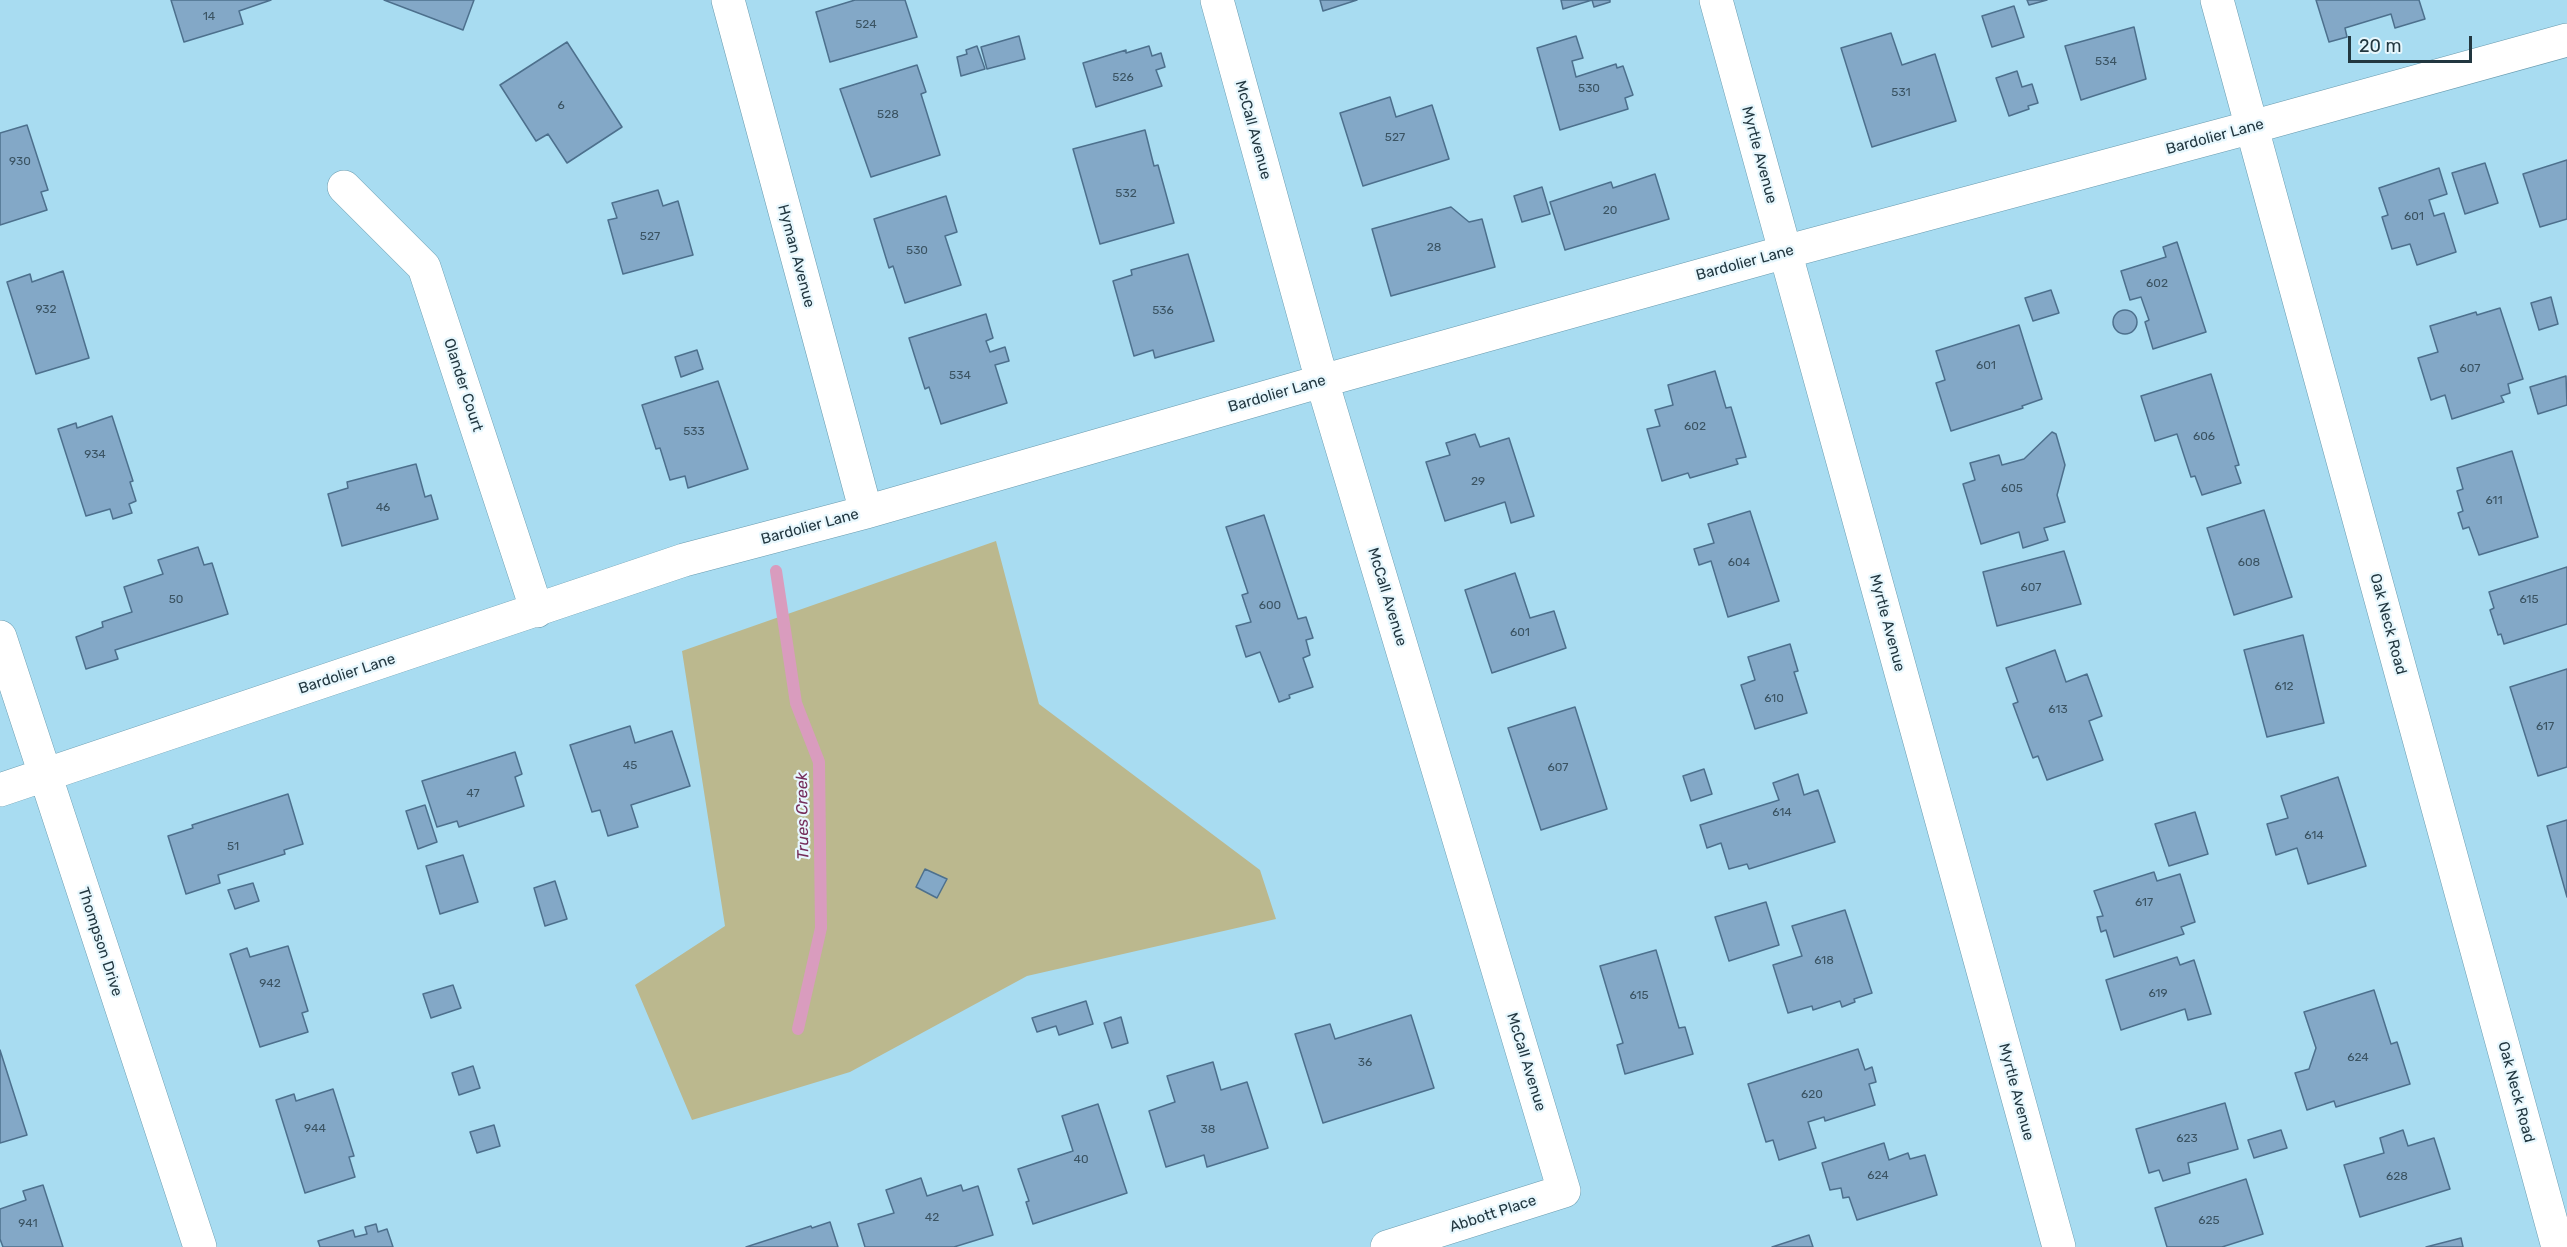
<!DOCTYPE html>
<html>
<head>
<meta charset="utf-8">
<style>
  body { margin:0 }
  #map { position:relative; width:2567px; height:1247px; overflow:hidden; background:#a8dcf1; font-family:Rubik,sans-serif }
  canvas { display:block }
  .scale { position:absolute; left:2348px; top:36px; width:124px; height:27px; box-sizing:border-box; border:3px solid #223740; border-top:0; padding-left:8px; font-size:18px; line-height:21px; white-space:nowrap; color:#223740; -webkit-text-stroke:4px #e7f7fd; paint-order:stroke }
</style>
</head>
<body>
<div id="map">
<canvas width="2567" height="1247"></canvas>
<div class="scale">20 m</div>
</div>
<script>
const ctx = document.querySelector('canvas').getContext('2d');
ctx.lineJoin = 'round';
function fill(path, color) { ctx.fillStyle = color; ctx.fill(path, 'evenodd'); }
const shape = rows => new Path2D(rows.map(r => 'M' + r).join(''));
function strokePath(path, color, width, dash) { ctx.strokeStyle = color; ctx.lineWidth = width; ctx.lineCap = dash ? 'butt' : 'round'; ctx.setLineDash(dash || []); ctx.stroke(path); }
function drawText(font, color, halo, rows, align = 'center') {
  ctx.font = font + ' Rubik,sans-serif'; ctx.lineWidth = 4.5; ctx.setLineDash([]); ctx.textBaseline = 'middle'; ctx.strokeStyle = halo; ctx.fillStyle = color; for (const [text, x, y, turn = 0] of rows) {
    ctx.save(); ctx.translate(x, y); ctx.rotate((+turn || 0) * Math.PI / 180); ctx.textAlign = isNaN(turn) ? turn : align; if (halo) ctx.strokeText(text, 0, 0); ctx.fillText(text, 0, 0); ctx.restore();
  }
}
const green = shape([
  [996,541,1039,704,1260,870,1276,919,1027,976,850,1072,692,1120,635,985,725,926,682,651]
]);
const stream = shape([
  [776,571,796,703,819,762,821,928,798,1029]
]);
const building = shape([
  [171,0,271,0,239,11,243,24,184,42,171,0],
  [384,0,474,0,463,30,384,0],
  [855,0,905,0,917,37,830,62,816,12,855,0],
  [1320,0,1357,0,1323,11,1320,0],
  [1561,0,1610,0,1610,2,1594,7,1592,0,1563,9,1561,0],
  [2027,0,2047,0,2029,5,2027,0],
  [2316,0,2419,0,2425,19,2395,28,2391,14,2345,28,2347,37,2329,42,2316,0],
  [2014,6,2024,37,1992,47,1982,16,2014,6],
  [2134,27,2146,79,2081,100,2065,46,2134,27],
  [1891,33,1902,65,1935,54,1956,121,1872,147,1841,48,1891,33],
  [1019,36,1025,59,987,69,981,47,1019,36],
  [1576,36,1583,58,1572,61,1576,77,1616,64,1617,68,1623,66,1633,95,1625,98,1628,109,1560,130,1537,48,1576,36],
  [567,42,622,127,567,163,548,134,536,141,500,85,567,42],
  [977,46,985,69,961,76,957,57,967,54,966,50,977,46],
  [1149,46,1152,56,1161,53,1165,67,1156,70,1162,86,1096,107,1083,63,1126,50,1126,53,1149,46],
  [917,65,926,92,921,94,940,155,871,177,840,89,917,65],
  [2017,71,2022,87,2032,84,2038,103,2028,106,2029,109,2009,116,1996,78,2017,71],
  [1390,97,1396,117,1432,105,1449,159,1363,186,1340,113,1390,97],
  [27,125,48,190,41,192,47,210,0,225,0,133,27,125],
  [1145,130,1154,166,1158,165,1174,223,1100,244,1073,149,1145,130],
  [2567,160,2567,219,2540,227,2523,174,2567,160],
  [2485,163,2498,203,2465,214,2452,173,2485,163],
  [2439,168,2447,194,2429,200,2434,216,2444,213,2456,252,2417,265,2410,244,2392,249,2382,217,2388,215,2379,188,2439,168],
  [1655,174,1669,219,1565,250,1550,202,1611,182,1613,188,1655,174],
  [1542,187,1550,214,1522,222,1514,196,1542,187],
  [658,190,663,206,678,201,693,255,623,274,608,220,617,218,612,203,658,190],
  [946,196,957,232,945,236,961,285,905,303,893,266,889,268,874,219,946,196],
  [1451,207,1469,222,1482,219,1495,267,1391,296,1372,229,1451,207],
  [2177,242,2206,332,2153,349,2145,322,2149,320,2141,297,2130,300,2121,271,2166,257,2163,247,2177,242],
  [1188,254,1214,341,1155,358,1153,350,1134,356,1113,281,1132,275,1131,270,1188,254],
  [63,271,89,358,36,374,7,282,30,274,32,282,63,271],
  [2051,290,2059,313,2033,321,2025,298,2051,290],
  [2551,297,2558,324,2539,330,2531,303,2551,297],
  [2500,308,2523,379,2508,384,2510,393,2501,396,2504,402,2452,419,2445,395,2431,400,2418,358,2438,352,2430,326,2476,312,2477,315,2500,308],
  '2113 322a12 12 0 1 1 24 0a12 12 0 1 1-24 0Z',
  [986,314,993,338,986,341,990,352,1005,347,1009,361,995,365,1007,403,941,424,929,387,925,389,909,338,986,314],
  [2019,325,2042,399,2022,406,2023,408,1951,431,1936,383,1945,380,1936,351,2019,325],
  [697,350,703,369,681,377,675,357,697,350],
  [1715,371,1726,408,1731,407,1746,457,1736,459,1738,464,1690,478,1688,473,1662,481,1647,429,1660,426,1655,410,1673,405,1668,385,1715,371],
  [2211,374,2239,465,2235,466,2241,483,2202,495,2195,476,2191,477,2177,434,2155,441,2141,396,2211,374],
  [2566,376,2567,405,2538,414,2530,387,2566,376],
  [718,381,748,469,688,488,685,476,670,480,660,448,656,449,642,405,718,381],
  [112,416,133,481,130,482,136,501,129,504,132,513,113,519,110,509,86,516,58,429,76,423,77,428,112,416],
  [2052,432,2056,434,2065,465,2057,495,2065,522,2044,528,2048,540,2023,548,2019,532,1981,544,1963,484,1975,480,1970,463,1999,455,2002,465,2024,459,2052,432],
  [1475,434,1480,447,1509,438,1534,516,1511,523,1505,502,1445,521,1426,462,1450,455,1446,443,1475,434],
  [2512,451,2538,537,2479,555,2469,527,2463,529,2458,513,2463,511,2457,491,2463,489,2457,468,2512,451],
  [416,464,425,497,431,495,438,519,342,546,328,494,348,488,347,482,416,464],
  [2264,510,2292,597,2234,615,2207,528,2264,510],
  [1750,511,1779,601,1728,617,1711,561,1699,565,1694,549,1714,543,1708,524,1750,511],
  [1264,515,1298,619,1306,617,1313,638,1306,640,1310,655,1303,658,1313,687,1289,695,1290,698,1279,702,1260,652,1246,657,1236,626,1251,622,1242,595,1248,593,1226,527,1264,515],
  [198,547,204,565,212,563,228,614,115,650,118,659,86,669,76,637,103,627,102,622,132,612,124,587,163,574,158,560,198,547],
  [2064,551,2081,604,1997,626,1983,572,2064,551],
  [2567,567,2567,624,2504,644,2501,634,2498,635,2490,610,2494,608,2489,592,2567,567],
  [1515,573,1530,618,1554,611,1566,648,1492,673,1465,590,1515,573],
  [2303,635,2324,723,2267,737,2244,650,2303,635],
  [1790,644,1798,671,1794,672,1807,713,1755,729,1741,685,1755,680,1748,657,1790,644],
  [2055,650,2066,682,2087,674,2102,716,2089,721,2103,760,2047,780,2038,756,2033,758,2013,704,2018,702,2006,668,2055,650],
  [2567,669,2567,767,2538,776,2510,687,2567,669],
  [1575,707,1607,809,1541,830,1508,728,1575,707],
  [630,726,635,743,672,731,690,786,631,805,638,827,608,836,600,810,592,812,570,745,630,726],
  [515,752,522,774,515,777,524,806,459,827,457,821,437,827,422,781,515,752],
  [1704,769,1712,794,1691,801,1683,776,1704,769],
  [1798,774,1804,795,1818,790,1835,842,1749,869,1747,864,1729,869,1721,843,1707,848,1700,825,1779,800,1773,783,1798,774],
  [2338,777,2366,866,2308,884,2297,848,2276,855,2267,824,2288,818,2281,796,2338,777],
  [288,794,303,844,284,850,285,854,218,875,220,883,186,894,168,836,193,828,192,825,288,794],
  [425,805,437,842,418,849,406,811,425,805],
  [2195,812,2208,854,2169,866,2155,824,2195,812],
  [2567,820,2567,897,2547,826,2567,820],
  [463,855,478,902,440,914,426,866,463,855],
  [925,869,947,879,937,898,916,887,925,869],
  [2154,872,2157,881,2180,874,2195,922,2181,927,2184,934,2114,957,2106,930,2101,932,2097,917,2103,916,2094,891,2154,872],
  [555,881,567,919,545,926,534,888,555,881],
  [253,883,259,901,235,909,228,890,253,883],
  [1766,902,1779,945,1729,961,1715,917,1766,902],
  [1845,910,1872,993,1854,999,1855,1002,1842,1007,1840,1001,1813,1010,1812,1006,1788,1013,1773,965,1802,956,1792,926,1845,910],
  [288,946,308,1011,302,1013,308,1032,260,1047,230,954,247,948,250,957,288,946],
  [1656,950,1679,1028,1685,1027,1693,1054,1625,1074,1617,1045,1623,1043,1600,966,1656,950],
  [2177,957,2180,965,2194,960,2211,1014,2188,1020,2185,1009,2121,1030,2106,980,2177,957],
  [453,985,461,1008,431,1018,423,994,453,985],
  [2374,990,2391,1044,2397,1042,2410,1084,2336,1107,2334,1101,2307,1110,2295,1073,2309,1069,2316,1048,2304,1012,2374,990],
  [1086,1001,1093,1024,1059,1035,1056,1026,1037,1032,1032,1018,1086,1001],
  [1411,1015,1434,1088,1323,1123,1295,1034,1330,1024,1335,1039,1411,1015],
  [1121,1017,1128,1043,1112,1048,1104,1023,1121,1017],
  [1858,1049,1865,1070,1872,1067,1876,1082,1869,1084,1875,1105,1825,1121,1824,1117,1808,1122,1816,1148,1779,1160,1773,1140,1766,1142,1748,1084,1858,1049],
  [0,1050,27,1135,0,1143,0,1050],
  [1213,1062,1221,1090,1247,1082,1268,1148,1207,1167,1204,1155,1166,1167,1149,1111,1175,1102,1167,1076,1213,1062],
  [473,1066,480,1088,459,1095,452,1073,473,1066],
  [333,1089,354,1156,349,1157,355,1177,305,1193,276,1100,294,1094,296,1101,333,1089],
  [2225,1103,2238,1149,2188,1163,2190,1173,2163,1181,2159,1170,2149,1173,2136,1129,2225,1103],
  [1098,1104,1127,1193,1033,1224,1026,1202,1029,1201,1018,1169,1073,1151,1062,1116,1098,1104],
  [494,1125,500,1146,477,1153,470,1132,494,1125],
  [2281,1130,2287,1148,2254,1158,2248,1140,2281,1130],
  [2403,1130,2408,1146,2434,1138,2450,1189,2360,1217,2344,1165,2384,1153,2380,1138,2403,1130],
  [1884,1143,1889,1160,1908,1153,1910,1159,1925,1155,1937,1195,1857,1220,1849,1197,1843,1198,1841,1188,1830,1190,1822,1163,1884,1143],
  [921,1178,927,1196,961,1185,963,1191,978,1186,993,1235,954,1247,865,1247,858,1224,894,1213,886,1190,921,1178],
  [2246,1179,2263,1234,2222,1247,2167,1247,2155,1208,2246,1179],
  [43,1185,63,1247,3,1247,0,1239,0,1209,26,1200,23,1191,43,1185],
  [830,1222,838,1247,746,1247,811,1226,812,1228,830,1222],
  [376,1224,378,1232,387,1229,393,1247,320,1247,318,1241,353,1230,355,1237,367,1234,365,1227,376,1224],
  [1809,1235,1813,1247,1772,1247,1809,1235],
  [2461,1238,2463,1247,2426,1247,2461,1238]
]);
const minor = shape([
  [728,0,866,512],
  [1217,0,1322,381,1564,1191,1387,1247],
  [1716,0,2059,1247],
  [2217,0,2558,1247],
  [344,187,424,267,537,611],
  [0,637,200,1247],
  [0,790,684,560,866,512,1322,381,1785,252,2252,127,2567,40]
]);
const numberNames = [
  ["14",209,17],
  ["524",866,25],
  ["534",2106,62],
  ["526",1123,78],
  ["530",1589,89],
  ["531",1901,93],
  ["6",561,106],
  ["528",888,115],
  ["527",1395,138],
  ["930",20,162],
  ["532",1126,194],
  ["20",1610,211],
  ["601",2414,217],
  ["527",650,237],
  ["28",1434,248],
  ["530",917,251],
  ["602",2157,284],
  ["932",46,310],
  ["536",1163,311],
  ["601",1986,366],
  ["607",2470,369],
  ["534",960,376],
  ["602",1695,427],
  ["533",694,432],
  ["606",2204,437],
  ["934",95,455],
  ["29",1478,482],
  ["605",2012,489],
  ["611",2494,501],
  ["46",383,508],
  ["604",1739,563],
  ["608",2249,563],
  ["607",2031,588],
  ["50",176,600],
  ["615",2529,600],
  ["600",1270,606],
  ["601",1520,633],
  ["612",2284,687],
  ["610",1774,699],
  ["613",2058,710],
  ["617",2545,727],
  ["45",630,766],
  ["607",1558,768],
  ["47",473,794],
  ["614",1782,813],
  ["614",2314,836],
  ["51",233,847],
  ["617",2144,903],
  ["618",1824,961],
  ["942",270,984],
  ["619",2158,994],
  ["615",1639,996],
  ["624",2358,1058],
  ["36",1365,1063],
  ["620",1812,1095],
  ["944",315,1129],
  ["38",1208,1130],
  ["623",2187,1139],
  ["40",1081,1160],
  ["624",1878,1176],
  ["628",2397,1177],
  ["42",932,1218],
  ["625",2209,1221],
  ["941",28,1224]
];
const streetNames = [
  ["McCall Avenue",1253,130,75],
  ["Bardolier Lane",2215,137,-15],
  ["Myrtle Avenue",1759,155,75],
  ["Hyman Avenue",796,256,75],
  ["Bardolier Lane",1745,263,-15],
  ["Olander Court",463,385,72],
  ["Bardolier Lane",1277,394,-16],
  ["Bardolier Lane",810,527,-15],
  ["McCall Avenue",1387,597,73],
  ["Myrtle Avenue",1887,623,75],
  ["Oak Neck Road",2388,624,75],
  ["Bardolier Lane",347,674,-18],
  ["Thompson Drive",100,942,72],
  ["McCall Avenue",1526,1062,73],
  ["Myrtle Avenue",2016,1092,75],
  ["Oak Neck Road",2516,1092,75],
  ["Abbott Place",1493,1214,-18]
];
const waterNames = [
  ["Trues Creek",803,816,-91]
];
fill(green, '#bbb88e');
strokePath(stream, '#d99cbe', 12);
fill(building, '#83a8c7');
strokePath(building, '#4d708d', 1.5);
strokePath(minor, '#699baf', 34);
strokePath(minor, '#fff', 33);
drawText('12px', '#3a5362', null, numberNames);
drawText('15px', '#223740', '#e7f7fd', streetNames);
drawText('italic 16px', '#762e5b', '#e7f7fd', waterNames);
</script>
</body>
</html>
